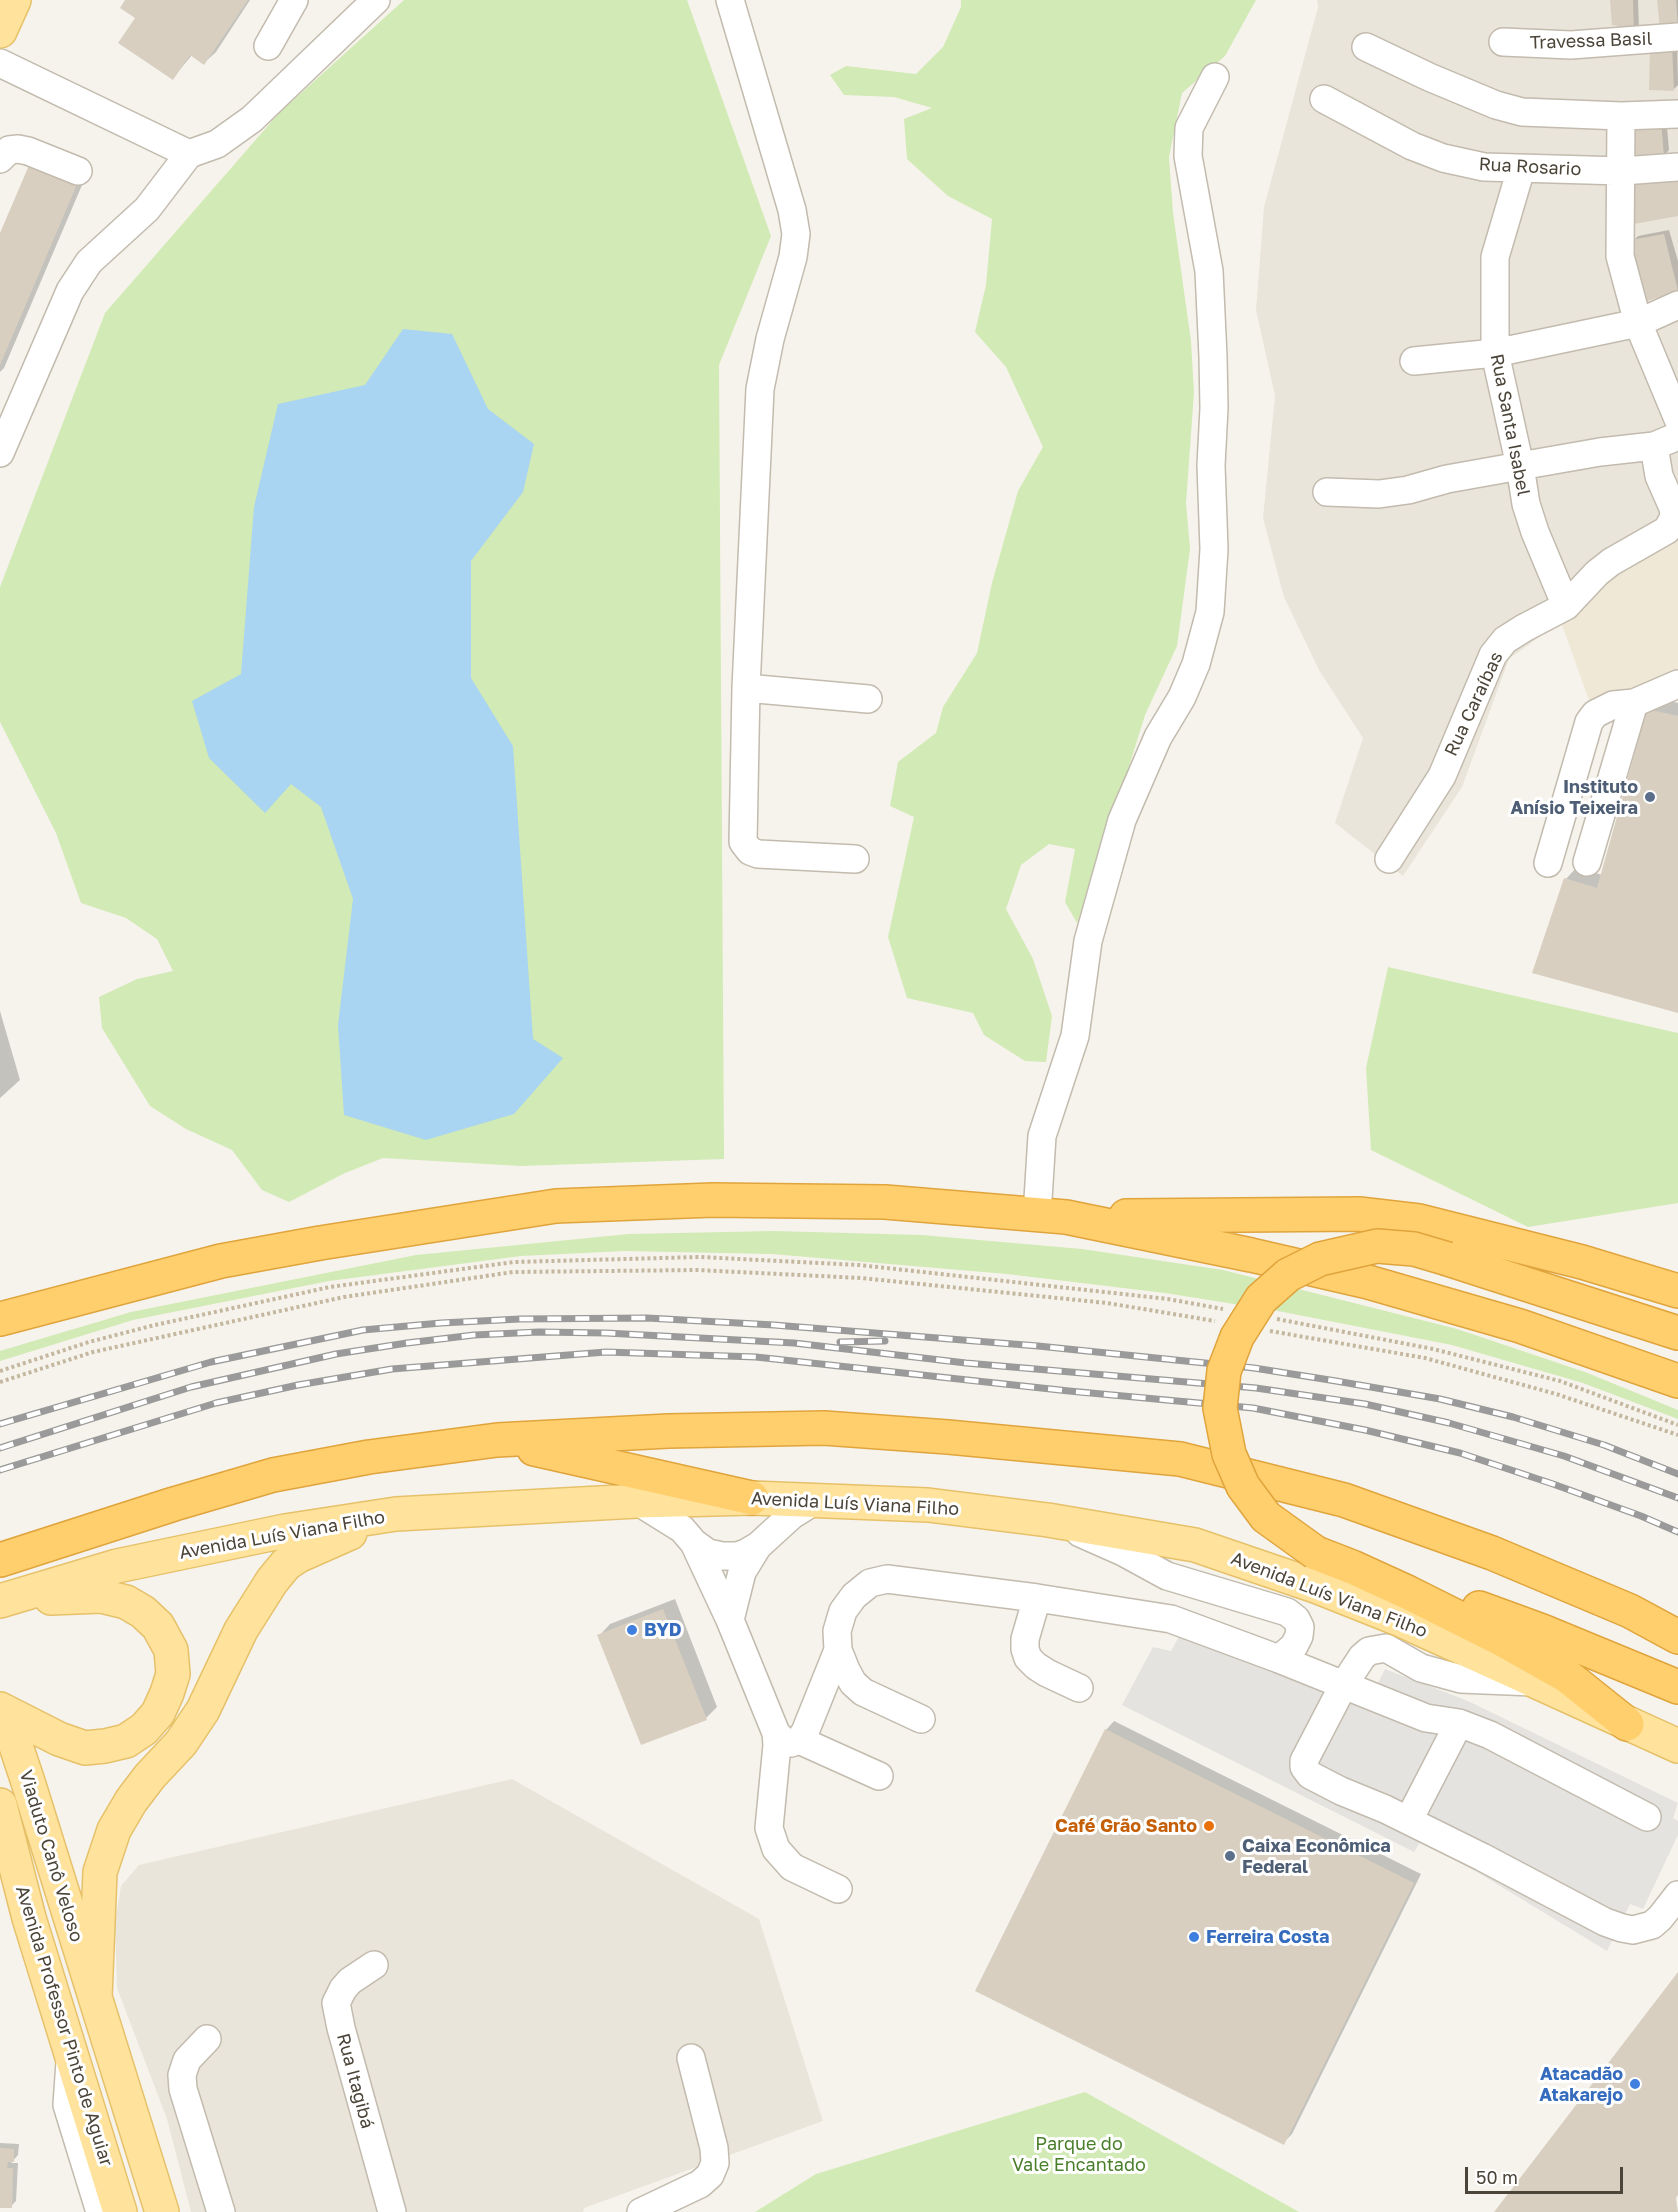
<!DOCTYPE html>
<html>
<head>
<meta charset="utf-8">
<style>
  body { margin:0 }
  #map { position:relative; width:1678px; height:2212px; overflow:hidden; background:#f6f3ec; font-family:"Golos Text",sans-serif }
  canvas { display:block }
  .scale { position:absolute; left:1465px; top:2167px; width:158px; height:27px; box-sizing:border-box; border:3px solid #4b4439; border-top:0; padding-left:8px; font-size:18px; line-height:21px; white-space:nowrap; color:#4b4439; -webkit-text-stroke:4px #fff; paint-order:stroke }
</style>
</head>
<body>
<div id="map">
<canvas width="1678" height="2212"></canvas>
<div class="scale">50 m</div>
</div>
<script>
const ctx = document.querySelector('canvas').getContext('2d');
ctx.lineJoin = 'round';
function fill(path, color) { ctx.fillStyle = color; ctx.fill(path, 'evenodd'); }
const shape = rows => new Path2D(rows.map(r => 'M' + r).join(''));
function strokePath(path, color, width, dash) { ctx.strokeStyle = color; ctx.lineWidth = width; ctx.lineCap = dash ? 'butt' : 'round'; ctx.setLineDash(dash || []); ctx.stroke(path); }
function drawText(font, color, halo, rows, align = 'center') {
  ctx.font = font + ' "Golos Text",sans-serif'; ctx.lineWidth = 6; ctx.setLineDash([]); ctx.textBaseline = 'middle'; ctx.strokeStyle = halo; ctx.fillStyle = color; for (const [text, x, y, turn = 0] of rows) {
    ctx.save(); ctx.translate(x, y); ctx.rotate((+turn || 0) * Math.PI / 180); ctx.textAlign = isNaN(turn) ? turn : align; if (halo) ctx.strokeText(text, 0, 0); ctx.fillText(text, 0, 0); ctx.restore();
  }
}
const residential = shape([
  [1317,0,1678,0,1678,537,1509,659,1462,787,1403,876,1335,823,1363,738,1319,670,1284,597,1263,518,1275,396,1256,310,1264,207,1318,7],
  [512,1779,759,1919,823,2121,584,2208,583,2212,191,2212,167,2119,117,1988,115,1922,121,1886,139,1865]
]);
const education = shape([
  [1678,537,1678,672,1591,706,1561,622,1610,567]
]);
const green = shape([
  [404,0,687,0,771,236,719,365,724,1159,521,1166,383,1158,345,1173,289,1202,262,1190,232,1150,186,1129,150,1106,102,1028,99,997,137,979,173,971,157,939,126,918,81,903,56,833,0,722,0,587,105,313,279,113],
  [961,0,1256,0,1225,56,1182,93,1169,157,1173,213,1191,341,1194,392,1186,503,1190,549,1177,646,1145,715,1097,869,1077,923,1065,902,1075,849,1049,844,1021,865,1006,909,1033,959,1052,1016,1046,1062,1025,1061,984,1035,973,1013,907,998,888,937,914,817,890,806,898,762,936,733,943,707,977,653,992,583,1018,491,1043,447,1006,367,975,332,986,285,992,219,948,196,907,159,904,119,932,108,894,97,844,95,830,75,846,66,916,74,943,47,961,7],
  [1388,967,1678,1033,1678,1203,1528,1227,1371,1150,1366,1068],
  [774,1231,922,1235,1082,1249,1223,1270,1457,1329,1585,1372,1678,1410,1678,1419,1583,1383,1452,1345,1278,1311,1165,1293,1007,1274,772,1254,625,1251,521,1256,329,1281,133,1320,0,1361,0,1351,131,1312,416,1255,629,1234],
  [1085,2092,1299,2212,755,2212,816,2174]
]);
const parking = shape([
  [1182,1631,1325,1692,1339,1666,1378,1683,1385,1669,1468,1701,1678,1803,1673,1818,1678,1821,1678,1835,1643,1909,1630,1904,1607,1951,1477,1872,1420,1842,1414,1852,1122,1705,1153,1647,1171,1651]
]);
const water = shape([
  [403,329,452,334,488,409,534,444,523,492,471,561,471,678,513,746,533,1039,563,1058,514,1114,426,1140,344,1115,338,1025,353,899,321,807,291,784,265,813,209,758,192,701,241,674,254,507,278,404,365,385]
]);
const shadow = shape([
  [127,0,250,0,216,52,204,63,192,55,173,78],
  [1612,0,1638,0,1639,28,1619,25],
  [1659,0,1678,0,1678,28],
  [1677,40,1678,85,1673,90,1651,89],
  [1666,116,1669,150,1664,156,1634,158],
  [88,171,4,368,0,372,0,237],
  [1669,230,1678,261,1678,290,1648,299,1633,241,1638,236],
  [1660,698,1678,703,1678,1012,1566,879,1577,867,1602,875,1649,710],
  [0,1011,20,1080,0,1098],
  [675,1599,717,1707,706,1718,599,1636,610,1624],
  [1114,1721,1421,1874,1292,2134,1283,2143,1106,1730],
  [0,2143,19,2144,18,2155,11,2163,18,2163,16,2201,11,2206,0,2206]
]);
const building = shape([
  [125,0,248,0,204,65,190,55,173,80,118,43,135,18,120,8],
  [1610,0,1633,0,1634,35,1617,34,1618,26,1612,25],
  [1657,0,1676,0,1678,30,1660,29],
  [1672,44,1674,91,1649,90,1650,46],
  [1631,120,1661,120,1664,157,1633,160],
  [30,163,78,182,0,365,0,233],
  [1678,173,1678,216,1634,224,1633,174],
  [1664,234,1678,291,1647,301,1631,240],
  [1647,709,1678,716,1678,1013,1532,973,1564,878,1597,888],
  [663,1609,707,1720,641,1745,597,1635],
  [1105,1729,1414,1883,1284,2145,975,1991],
  [1678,1972,1678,2195,1676,2198,1678,2212,1494,2212],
  [0,2148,14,2149,14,2162,8,2162,7,2168,13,2168,12,2208,0,2208]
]);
const path = shape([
  [1277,1319,1433,1349,1560,1381,1678,1425],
  [1270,1331,1425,1358,1556,1394,1678,1435],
  [0,1371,89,1342,155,1325,330,1287,514,1262,700,1257,859,1265,1168,1299,1223,1309],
  [0,1382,93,1352,344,1297,513,1272,697,1270,861,1278,1107,1303,1215,1321]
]);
const minor = shape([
  [730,0,792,210,796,234,793,257,770,339,760,389,746,688,743,842,750,851,758,854,855,859],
  [1503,42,1571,45,1678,37],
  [268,46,294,0],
  [1366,47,1429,77,1496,105,1522,112,1621,116,1678,114],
  [0,63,189,154,217,144,252,119,376,0],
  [1324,99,1412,146,1443,158,1484,167,1622,171,1678,167],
  [1621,116,1620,256,1638,323,1678,419],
  [0,159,9,150,18,149,28,151,78,171],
  [1521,169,1495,257,1495,353,1520,466,1526,504,1535,532,1566,606],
  [1414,361,1495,353,1638,323,1678,305],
  [0,453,70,291,89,262,147,209,189,154],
  [1327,492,1379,494,1408,490,1447,479,1520,466,1600,452,1654,446,1678,436],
  [746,688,868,699],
  [1389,859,1442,776,1493,655,1505,640,1524,628,1566,606,1597,573,1611,562,1667,530,1673,519,1674,510,1659,476,1654,446],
  [1587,862,1634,703],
  [1548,863,1589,722,1595,714,1613,705,1634,703,1678,684],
  [1037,1215,1042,1136,1075,1036,1088,941,1122,820,1158,737,1182,697,1196,664,1210,612,1214,549,1211,465,1214,408,1213,357,1209,271,1188,156,1189,128,1215,77],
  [637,1501,682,1529,694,1543,730,1620,776,1733,777,1745,769,1828,776,1849,792,1867,838,1889],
  [694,1543,708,1553,722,1556,737,1556,746,1553,758,1546,792,1515,816,1500],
  [1037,1598,1025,1639,1025,1649,1028,1658,1036,1666,1047,1673,1079,1688],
  [730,1620,742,1572,758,1546],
  [1279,1659,1426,1718,1459,1723,1490,1735,1647,1817],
  [1533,1682,1461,1679,1421,1668,1386,1648,1369,1651,1362,1657,1343,1686,1304,1761,1304,1767,1310,1775,1341,1791,1385,1809,1482,1857,1605,1922,1622,1928,1633,1930,1652,1925,1660,1918,1678,1895],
  [921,1719,863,1692,853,1683,846,1670,838,1650,837,1631,843,1611,854,1596,870,1583,887,1579,1037,1598,1171,1619,1279,1659,1294,1646,1299,1636,1300,1627,1296,1619,1287,1612,1167,1576,1123,1552,1080,1533],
  [776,1733,783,1741,791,1743,799,1740,805,1732,838,1650],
  [799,1740,879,1776],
  [1415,1808,1459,1723],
  [374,1965,350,1981,343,1989,336,2003,341,2028,392,2212],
  [207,2039,187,2060,182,2075,183,2089,221,2212],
  [70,2062,67,2105,100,2212],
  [641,2212,700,2184,710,2175,715,2163,714,2148,691,2058]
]);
const major = shape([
  [0,31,14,0],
  [0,1601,117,1566,285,1531,396,1514,637,1501,752,1498,928,1505,1048,1520,1195,1545,1318,1587,1401,1620,1678,1746],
  [0,1709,59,1739,85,1748,105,1746,126,1741,144,1729,158,1713,167,1693,173,1674,171,1650,158,1626,143,1612,126,1602,101,1596,51,1598],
  [0,1717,15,1743,29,1785,162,2212],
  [0,1805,29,1918,120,2212],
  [95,1997,100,1872,114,1830,131,1801,150,1776,181,1743,203,1710,241,1630,272,1581,286,1564,298,1556,350,1533]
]);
const highway = shape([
  [1126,1216,1359,1214,1419,1221,1582,1262,1678,1291],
  [1448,1259,1678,1333],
  [0,1319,221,1261,320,1243,556,1206,713,1200,885,1202,1066,1217,1251,1255,1368,1282,1520,1326,1678,1381],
  [534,1449,752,1498],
  [1316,1553,1352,1567,1409,1593,1503,1640,1567,1676,1627,1724],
  [0,1560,174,1504,273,1475,369,1457,497,1440,668,1431,824,1428,948,1437,1180,1459,1344,1500,1492,1553,1630,1611,1678,1637],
  [1479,1608,1542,1631,1678,1687]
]);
const rail = shape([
  [840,1342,885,1341],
  [0,1424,211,1362,363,1330,441,1323,520,1319,647,1318,774,1325,1038,1346,1254,1368,1336,1381,1440,1399,1513,1417,1604,1445,1678,1474],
  [0,1448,191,1387,336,1354,407,1343,474,1335,539,1332,606,1333,794,1343,966,1363,1256,1388,1365,1404,1449,1423,1564,1456,1678,1498],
  [0,1470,216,1403,298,1385,392,1369,606,1352,756,1357,1069,1391,1253,1408,1365,1430,1460,1453,1553,1484,1641,1516,1678,1532]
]);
const highwayBridge = shape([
  [1316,1553,1266,1517,1243,1486,1229,1454,1220,1408,1224,1371,1237,1337,1261,1299,1288,1275,1320,1259,1377,1246,1414,1249,1448,1259]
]);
const markers = [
  [1650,797,6,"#5c6f8a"],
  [632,1630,6,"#3f7fe0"],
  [1209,1826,6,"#e8710a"],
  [1230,1856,6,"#5c6f8a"],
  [1194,1937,6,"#3f7fe0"],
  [1635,2084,6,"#3f7fe0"]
];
const streetNames = [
  ["Travessa Basil",1591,41,-2],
  ["Rua Rosario",1530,167,3],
  ["Rua Santa Isabel",1510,425,79],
  ["Rua Caraíbas",1474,704,-65],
  ["Avenida Luís Viana Filho",855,1504,3],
  ["Avenida Luís Viana Filho",282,1535,-10],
  ["Avenida Luís Viana Filho",1329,1595,21],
  ["Viaduto Canô Veloso",51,1856,73],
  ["Avenida Professor Pinto de Aguiar",64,2026,73],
  ["Rua Itagibá",355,2081,75]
];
const serviceNames = [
  ["Instituto",1638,787],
  ["Anísio Teixeira",1638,808],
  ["Caixa Econômica",1242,1846,"left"],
  ["Federal",1242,1867,"left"]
];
const shopNames = [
  ["BYD",644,1630],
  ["Ferreira Costa",1206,1937],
  ["Atacadão",1623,2074,"right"],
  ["Atakarejo",1623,2095,"right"]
];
const foodNames = [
  ["Café Grão Santo",1197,1826]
];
const parkNames = [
  ["Parque do",1079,2144],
  ["Vale Encantado",1079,2165]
];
fill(residential, '#eae5da');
fill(education, '#efe8d6');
fill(green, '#d2eab5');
fill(parking, '#e5e3e0');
fill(water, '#a9d4f2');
fill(shadow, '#0003');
fill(building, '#d8cfc1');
strokePath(minor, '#c2bbae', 30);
strokePath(major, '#e6c16a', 36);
strokePath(highway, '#e0a43c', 36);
strokePath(path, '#c4b79f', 4, [3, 3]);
strokePath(minor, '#fff', 27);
strokePath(major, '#ffe39c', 33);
strokePath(highway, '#ffcf6e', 33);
strokePath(rail, '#9a9a9a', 7);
strokePath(rail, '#fff', 4.5, [14]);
strokePath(highwayBridge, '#e0a43c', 36, []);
strokePath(highwayBridge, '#ffcf6e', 33);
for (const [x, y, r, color] of markers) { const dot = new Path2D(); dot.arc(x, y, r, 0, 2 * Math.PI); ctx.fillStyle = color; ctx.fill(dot); strokePath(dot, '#fff', 2); }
drawText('18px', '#4b4439', '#fff', streetNames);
drawText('bold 18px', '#4e5e75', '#fff', serviceNames, 'right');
drawText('bold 18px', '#366cbe', '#fff', shopNames, 'left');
drawText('bold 18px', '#c56008', '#fff', foodNames, 'right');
drawText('18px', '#4a7f2a', '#fff', parkNames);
</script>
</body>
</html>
